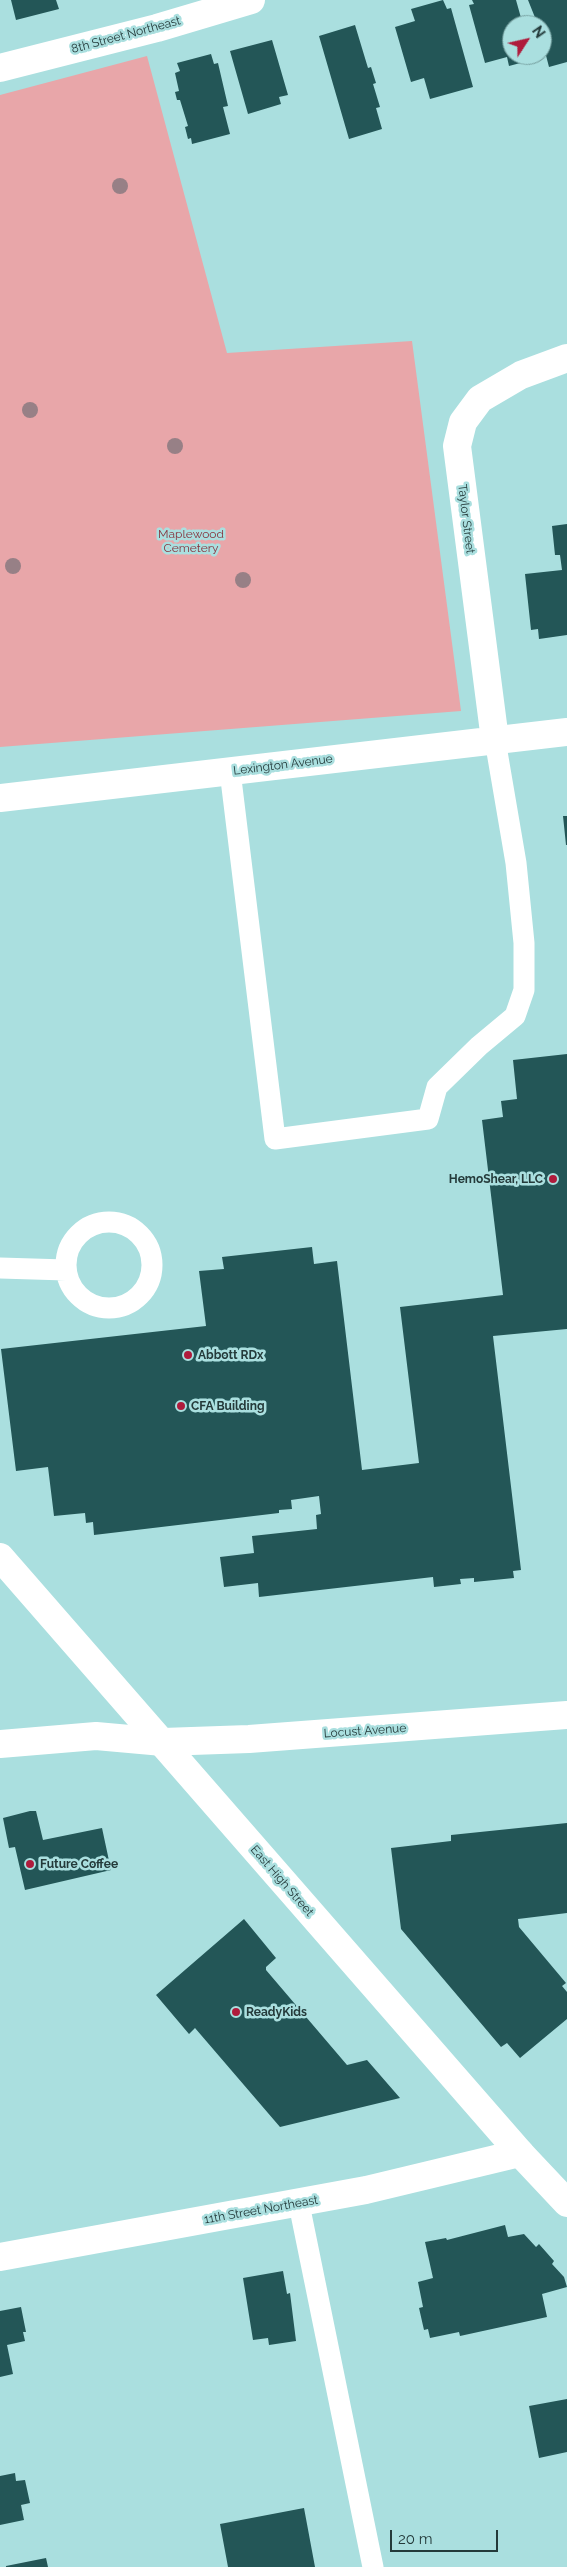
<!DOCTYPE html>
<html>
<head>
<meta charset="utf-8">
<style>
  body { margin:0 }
  #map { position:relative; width:567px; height:2567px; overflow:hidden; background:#aadfdf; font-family:Raleway,sans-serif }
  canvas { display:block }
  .north { position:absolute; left:502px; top:15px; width:50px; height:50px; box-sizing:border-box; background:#aadfdf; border:1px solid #749d9d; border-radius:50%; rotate:55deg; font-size:14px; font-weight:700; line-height:20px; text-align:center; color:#243a3a }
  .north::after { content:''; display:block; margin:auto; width:18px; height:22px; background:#af1b3c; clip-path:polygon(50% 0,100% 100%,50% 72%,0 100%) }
  .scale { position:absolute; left:390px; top:2530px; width:108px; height:22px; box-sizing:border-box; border:2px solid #243a3a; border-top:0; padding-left:6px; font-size:15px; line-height:18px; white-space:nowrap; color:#243a3a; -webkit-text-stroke:4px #aadfdf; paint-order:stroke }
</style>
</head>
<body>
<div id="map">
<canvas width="567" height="2567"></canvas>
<div class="north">N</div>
<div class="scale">20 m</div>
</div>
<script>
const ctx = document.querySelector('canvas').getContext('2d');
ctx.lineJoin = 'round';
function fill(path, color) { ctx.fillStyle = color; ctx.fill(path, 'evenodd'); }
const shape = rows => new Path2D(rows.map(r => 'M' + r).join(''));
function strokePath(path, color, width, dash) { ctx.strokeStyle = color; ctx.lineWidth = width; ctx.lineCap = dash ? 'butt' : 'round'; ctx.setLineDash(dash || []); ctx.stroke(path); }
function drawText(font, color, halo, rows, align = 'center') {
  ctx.font = font + ' Raleway,sans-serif'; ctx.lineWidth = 5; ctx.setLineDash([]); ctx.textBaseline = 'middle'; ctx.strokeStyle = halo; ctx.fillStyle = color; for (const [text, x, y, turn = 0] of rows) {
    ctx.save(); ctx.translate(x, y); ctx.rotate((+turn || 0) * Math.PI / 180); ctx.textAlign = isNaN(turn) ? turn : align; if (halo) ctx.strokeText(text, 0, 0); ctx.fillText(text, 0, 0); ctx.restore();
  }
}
const green = shape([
  [147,56,227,353,412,341,461,711,0,747,0,95]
]);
const building = shape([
  [11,0,56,0,59,9,16,20],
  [443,0,447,9,451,8,473,87,430,99,424,78,411,82,395,27,415,21,411,9],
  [472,0,516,0,523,25,512,25,512,55,522,55,524,62,509,66,507,57,485,63,469,5,474,4],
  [528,0,567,0,567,62,549,67,542,40,542,25,538,25],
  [355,25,368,68,371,67,376,83,373,84,380,107,376,108,382,129,349,139,319,36],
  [272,40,288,95,279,97,281,104,248,114,230,51],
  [211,54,214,64,218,63,228,106,223,107,230,134,192,144,191,138,188,139,185,127,188,126,180,100,177,100,175,92,179,91,175,73,180,71,177,63],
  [567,524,567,635,539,639,538,629,531,630,525,574,562,570,560,555,555,555,552,526],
  [563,816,567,816,567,845,566,845],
  [567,1054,567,1329,493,1336,521,1570,513,1571,514,1578,474,1582,474,1578,460,1579,461,1584,434,1587,433,1577,259,1597,258,1583,224,1587,220,1557,254,1553,252,1536,317,1529,316,1515,321,1514,319,1496,291,1500,292,1509,279,1510,279,1513,94,1535,93,1522,86,1523,85,1513,54,1516,48,1467,16,1471,1,1349,206,1326,199,1271,224,1269,222,1257,312,1247,314,1264,337,1261,362,1470,419,1463,400,1307,503,1295,482,1120,503,1117,501,1101,517,1099,513,1060],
  [30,1811,36,1811,43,1840,102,1828,111,1870,25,1890,15,1847,9,1848,3,1818],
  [567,1823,567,1913,518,1919,519,1927,566,1983,562,1986,567,1992,567,2019,520,2058,507,2043,501,2047,401,1929,391,1848,451,1841,451,1835],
  [244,1919,276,1958,266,1967,266,1970,347,2065,367,2060,400,2098,280,2127,195,2028,189,2034,156,1995],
  [505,2225,508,2237,524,2234,536,2247,539,2244,554,2261,552,2264,564,2277,567,2287,542,2294,547,2317,460,2336,459,2332,430,2338,428,2329,424,2330,419,2308,423,2307,418,2282,433,2278,425,2242,446,2238,447,2240],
  [283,2271,287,2294,290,2293,296,2341,269,2345,268,2338,253,2340,243,2278],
  [21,2307,26,2332,23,2332,25,2341,7,2345,13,2374,0,2377,0,2311],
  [567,2399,567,2452,539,2458,529,2406],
  [15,2473,16,2481,25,2480,30,2503,21,2505,24,2520,0,2525,0,2476],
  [304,2508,315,2567,228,2567,220,2524],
  [46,2558,48,2567,6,2567,6,2566]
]);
const lane = shape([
  [230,771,275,1139,428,1119,437,1087,479,1046,515,1016,524,990,524,943,516,863,495,740],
  '66 1265a43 43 0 1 1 86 0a43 43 0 1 1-86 0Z',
  [0,1268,66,1270],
  [299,2204,373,2567]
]);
const street = shape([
  [0,68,157,28,251,0],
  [495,740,457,446,463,422,480,399,521,375,567,358],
  [0,798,567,732],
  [0,2257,366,2190,520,2153]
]);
const secondary = shape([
  [0,1744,96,1736,163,1742,249,1739,567,1715]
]);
const primary = shape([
  [0,1557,520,2153,567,2203]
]);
const trees = [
  [120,186],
  [30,410],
  [175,446],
  [13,566],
  [243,580]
];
const markers = [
  [553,1179,5,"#af1b3c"],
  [188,1355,5,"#af1b3c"],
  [181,1406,5,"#af1b3c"],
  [30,1864,5,"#af1b3c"],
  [236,2012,5,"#af1b3c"]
];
const streetNames = [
  ["8th Street Northeast",126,35,-15],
  ["Taylor Street",466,519,83],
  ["Lexington Avenue",283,765,-7],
  ["Locust Avenue",365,1731,-4],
  ["East High Street",282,1881,49],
  ["11th Street Northeast",261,2210,-10]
];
const parkNames = [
  ["Maplewood",191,534],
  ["Cemetery",191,548]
];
const poiNames = [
  ["HemoShear, LLC",543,1179,"right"],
  ["Abbott RDx",198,1355],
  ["CFA Building",191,1406],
  ["Future Coffee",40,1864],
  ["ReadyKids",246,2012]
];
fill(green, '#e8a6a9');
fill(building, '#235657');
strokePath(lane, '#fff', 21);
strokePath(street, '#fff', 28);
strokePath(secondary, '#fff', 28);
strokePath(primary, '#fff', 28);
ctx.fillStyle = '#978086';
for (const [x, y] of trees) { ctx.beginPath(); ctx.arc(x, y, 8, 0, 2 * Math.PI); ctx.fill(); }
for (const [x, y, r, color] of markers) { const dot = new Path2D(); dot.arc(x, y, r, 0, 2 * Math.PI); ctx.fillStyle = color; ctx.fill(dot); strokePath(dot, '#aadfdf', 2); }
drawText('12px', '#243a3a', '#aadfdf', streetNames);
drawText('12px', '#87333d', '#aadfdf', parkNames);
drawText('bold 12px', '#243a3a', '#aadfdf', poiNames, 'left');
</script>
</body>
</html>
